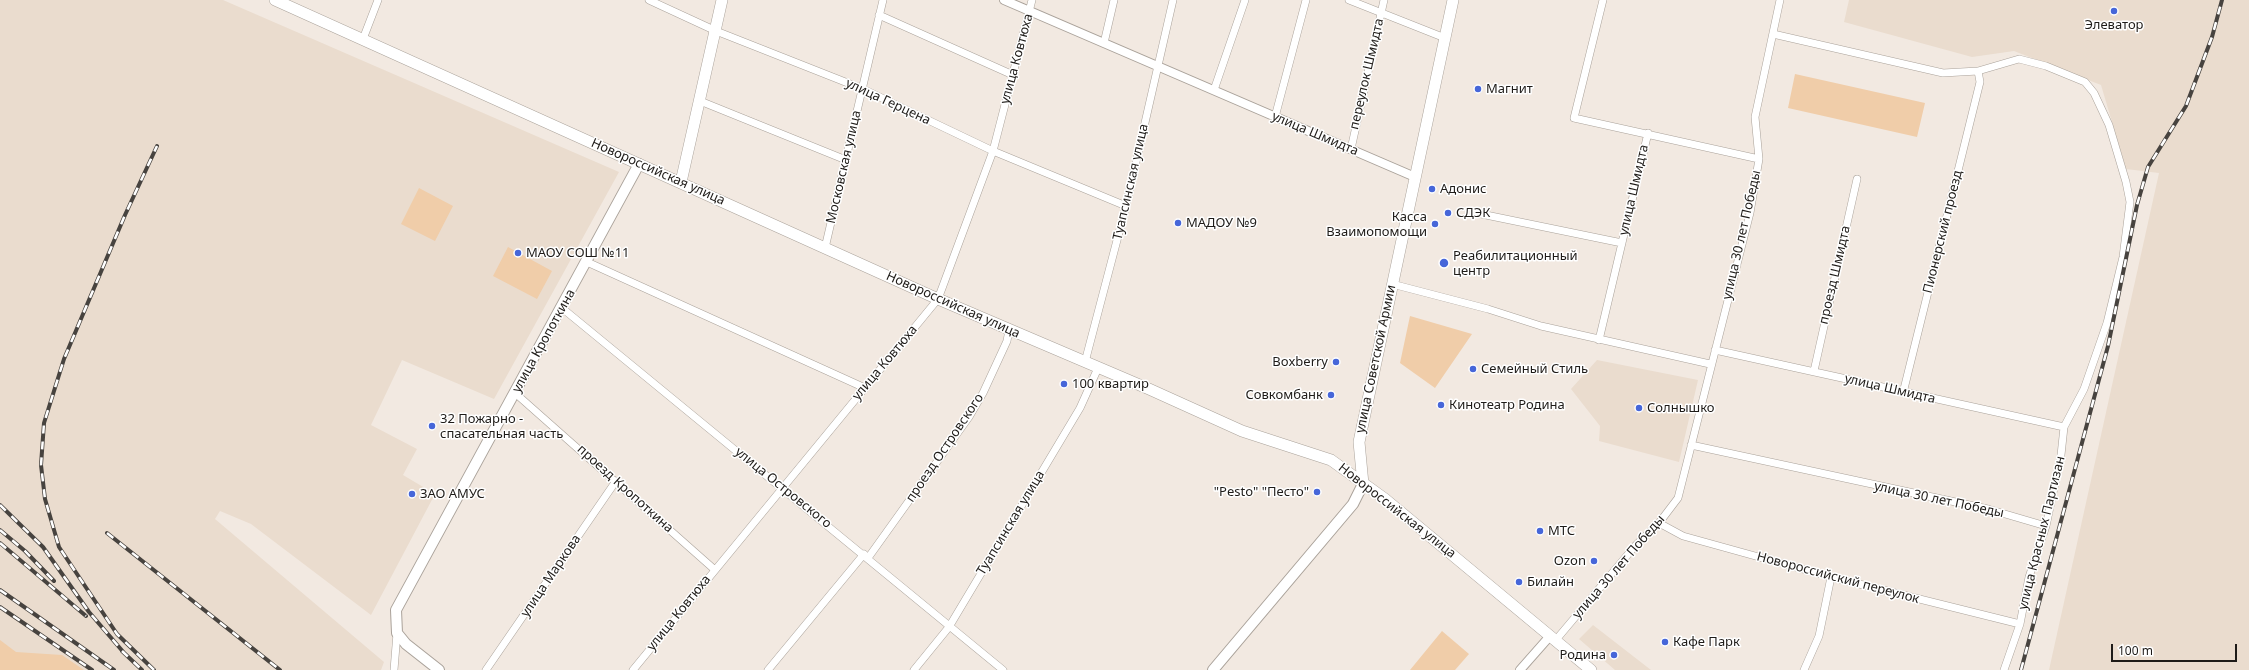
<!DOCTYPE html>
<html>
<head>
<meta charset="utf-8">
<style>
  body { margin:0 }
  #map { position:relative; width:2249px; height:670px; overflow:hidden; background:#f2e9e1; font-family:"Noto Sans",sans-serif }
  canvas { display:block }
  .scale { position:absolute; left:2111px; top:644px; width:126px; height:18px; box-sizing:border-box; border:2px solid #1e1b18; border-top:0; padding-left:5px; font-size:12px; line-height:14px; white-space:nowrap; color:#1e1b18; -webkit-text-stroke:3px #fff; paint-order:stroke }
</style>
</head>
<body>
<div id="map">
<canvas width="2249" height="670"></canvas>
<div class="scale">100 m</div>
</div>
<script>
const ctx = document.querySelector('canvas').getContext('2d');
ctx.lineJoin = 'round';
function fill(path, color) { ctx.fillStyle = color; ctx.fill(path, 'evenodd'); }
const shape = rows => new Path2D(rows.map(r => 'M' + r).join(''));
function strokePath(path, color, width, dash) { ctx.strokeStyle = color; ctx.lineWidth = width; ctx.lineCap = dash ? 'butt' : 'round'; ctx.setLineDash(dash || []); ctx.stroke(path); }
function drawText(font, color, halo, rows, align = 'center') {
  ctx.font = font + ' "Noto Sans",sans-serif'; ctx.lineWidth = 3; ctx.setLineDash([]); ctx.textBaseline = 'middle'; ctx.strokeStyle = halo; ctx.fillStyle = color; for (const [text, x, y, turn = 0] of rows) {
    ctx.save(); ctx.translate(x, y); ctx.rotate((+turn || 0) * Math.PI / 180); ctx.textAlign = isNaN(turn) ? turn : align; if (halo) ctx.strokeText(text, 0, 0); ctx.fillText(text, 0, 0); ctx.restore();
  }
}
const built = shape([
  [0,0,223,0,619,172,494,399,402,360,371,425,417,449,403,475,435,494,371,615,251,524,220,511,215,519,384,662,381,670,0,670],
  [1849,0,2249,0,2249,670,2049,670,2159,173,2126,169,2101,85,2014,51,1972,57,1844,22],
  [1597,360,1698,380,1679,462,1599,441,1600,426,1571,389],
  [1593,625,1651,670,1615,670,1579,639]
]);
const green = shape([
  [1795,74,1925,103,1917,137,1788,108],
  [419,188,453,206,435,241,401,224],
  [508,247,552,271,537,299,493,276],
  [1410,316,1472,334,1435,388,1400,363],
  [1442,631,1469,654,1455,670,1410,670],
  [0,640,16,652,62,655,84,670,0,670]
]);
const minor = shape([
  [649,0,716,31,863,89,993,151,1126,206],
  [1349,0,1445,38],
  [1603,0,1574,118,1759,159],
  [879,15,1013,75],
  [1773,34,1943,73,1978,71,2019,59,2046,66,2085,82,2094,93,2109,125,2126,182,2130,202,2123,257,2107,323,2084,389,2064,427,2061,455,2046,526,2029,577,2020,624,2004,670],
  [363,39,378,0],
  [1104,43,1114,0],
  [1214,90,1245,0],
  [700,101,846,160],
  [1275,117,1306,0],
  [1351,149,1384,0],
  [1481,214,1622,243],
  [825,248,883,0],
  [587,262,865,388],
  [1392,284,1488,309,1541,326,1710,364],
  [562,308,1003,670],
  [1599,340,1648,133],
  [1715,350,2064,427],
  [1085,362,1126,206,1173,0],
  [1814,371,1857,179],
  [515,393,715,570],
  [1903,393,1980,82,1978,71],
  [1691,445,1988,509,2046,526],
  [1659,523,1683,536,1831,577,2020,624],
  [868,558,969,417,983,393,1007,341,1009,330],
  [1555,641,1635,546,1659,523,1678,498,1750,213,1759,159,1755,117,1780,0],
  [394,670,397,633],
  [486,670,616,481],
  [633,670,938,299,993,151,1032,0],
  [768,670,864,554],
  [914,670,949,627,1080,408,1098,368],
  [1804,670,1819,636,1831,577]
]);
const tertiary = shape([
  [1004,0,1415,177],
  [1520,670,1550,636]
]);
const secondary = shape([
  [439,670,406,644,397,633,396,610,639,164],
  [1213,670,1353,504,1363,484]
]);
const primary = shape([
  [275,0,938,299,1149,389,1242,431,1331,460,1385,499,1591,670],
  [681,182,722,0],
  [1363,484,1359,442,1453,0]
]);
const rail = shape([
  [0,505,43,547,89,612,125,654],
  [0,530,25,551,54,581],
  [107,533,280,670],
  [0,543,86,616],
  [0,590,114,670],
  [0,607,92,670],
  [122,651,142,670],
  [154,670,117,634,59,547,45,499,41,465,44,423,64,359,125,215,157,146],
  [2021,670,2108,346,2137,205,2148,167,2186,106,2212,37,2222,0]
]);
const markers = [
  [2114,11,4,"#4666d9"],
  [1478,89,4,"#4666d9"],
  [1432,189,4,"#4666d9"],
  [1448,213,4,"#4666d9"],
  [1178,223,4,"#4666d9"],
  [1435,224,4,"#4666d9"],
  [518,253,4,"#4666d9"],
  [1444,263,5,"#4666d9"],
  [1336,362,4,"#4666d9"],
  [1473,369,4,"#4666d9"],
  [1064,384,4,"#4666d9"],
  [1331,395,4,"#4666d9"],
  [1441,405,4,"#4666d9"],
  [1639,408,4,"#4666d9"],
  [432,426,4,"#4666d9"],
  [1317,492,4,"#4666d9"],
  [412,494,4,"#4666d9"],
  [1540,531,4,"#4666d9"],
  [1594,561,4,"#4666d9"],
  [1519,582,4,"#4666d9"],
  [1665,642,4,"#4666d9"],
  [1614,655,4,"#4666d9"]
];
const poiNames = [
  ["Элеватор",2114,25,"center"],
  ["Магнит",1486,89],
  ["Адонис",1440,189],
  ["СДЭК",1456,213],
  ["Касса",1427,217,"right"],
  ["Взаимопомощи",1427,232,"right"],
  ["МАДОУ №9",1186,223],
  ["МАОУ СОШ №11",526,253],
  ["Реабилитационный",1453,256],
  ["центр",1453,271],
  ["Boxberry",1328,362,"right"],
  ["Семейный Стиль",1481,369],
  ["100 квартир",1072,384],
  ["Совкомбанк",1323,395,"right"],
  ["Кинотеатр Родина",1449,405],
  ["Солнышко",1647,408],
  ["32 Пожарно -",440,419],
  ["спасательная часть",440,434],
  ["\"Pesto\" \"Песто\"",1309,492,"right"],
  ["ЗАО АМУС",420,494],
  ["МТС",1548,531],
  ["Ozon",1586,561,"right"],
  ["Билайн",1527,582],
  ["Кафе Парк",1673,642],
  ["Родина",1606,655,"right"]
];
const streetNames = [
  ["улица Ковтюха",1017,59,-75],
  ["переулок Шмидта",1367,74,-77],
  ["улица Герцена",888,102,25],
  ["улица Шмидта",1315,134,23],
  ["Московская улица",844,167,-77],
  ["Новороссийская улица",658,172,24],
  ["Туапсинская улица",1131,182,-77],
  ["улица Шмидта",1634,190,-77],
  ["Пионерский проезд",1943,232,-76],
  ["улица 30 лет Победы",1742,235,-77],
  ["проезд Шмидта",1835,275,-77],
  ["Новороссийская улица",953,305,24],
  ["улица Кропоткина",544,341,-61],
  ["улица Советской Армии",1376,359,-78],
  ["улица Ковтюха",885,363,-50],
  ["улица Шмидта",1890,389,13],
  ["проезд Островского",945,448,-56],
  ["улица Островского",783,488,39],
  ["проезд Кропоткина",625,489,42],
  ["улица 30 лет Победы",1939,500,12],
  ["Новороссийская улица",1397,511,38],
  ["Туапсинская улица",1011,523,-59],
  ["улица Красных Партизан",2042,533,-76],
  ["улица 30 лет Победы",1619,567,-49],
  ["улица Маркова",551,576,-56],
  ["Новороссийский переулок",1838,578,15],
  ["улица Ковтюха",679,613,-51]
];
fill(built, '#eadcce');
fill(green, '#f0cda9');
strokePath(minor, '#aaa29a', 8);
strokePath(tertiary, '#aaa29a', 10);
strokePath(secondary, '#aaa29a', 12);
strokePath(primary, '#aaa29a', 12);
strokePath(minor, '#fff', 7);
strokePath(tertiary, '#fff', 8);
strokePath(secondary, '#fff', 10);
strokePath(primary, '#fff', 11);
strokePath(rail, '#47433f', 4);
strokePath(rail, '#fff', 2.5, [8]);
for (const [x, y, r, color] of markers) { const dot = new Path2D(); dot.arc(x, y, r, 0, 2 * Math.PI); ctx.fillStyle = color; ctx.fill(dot); strokePath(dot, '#fff', 1.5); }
drawText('13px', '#1e1b18', '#fff', poiNames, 'left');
drawText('13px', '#1e1b18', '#fff', streetNames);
</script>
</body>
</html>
